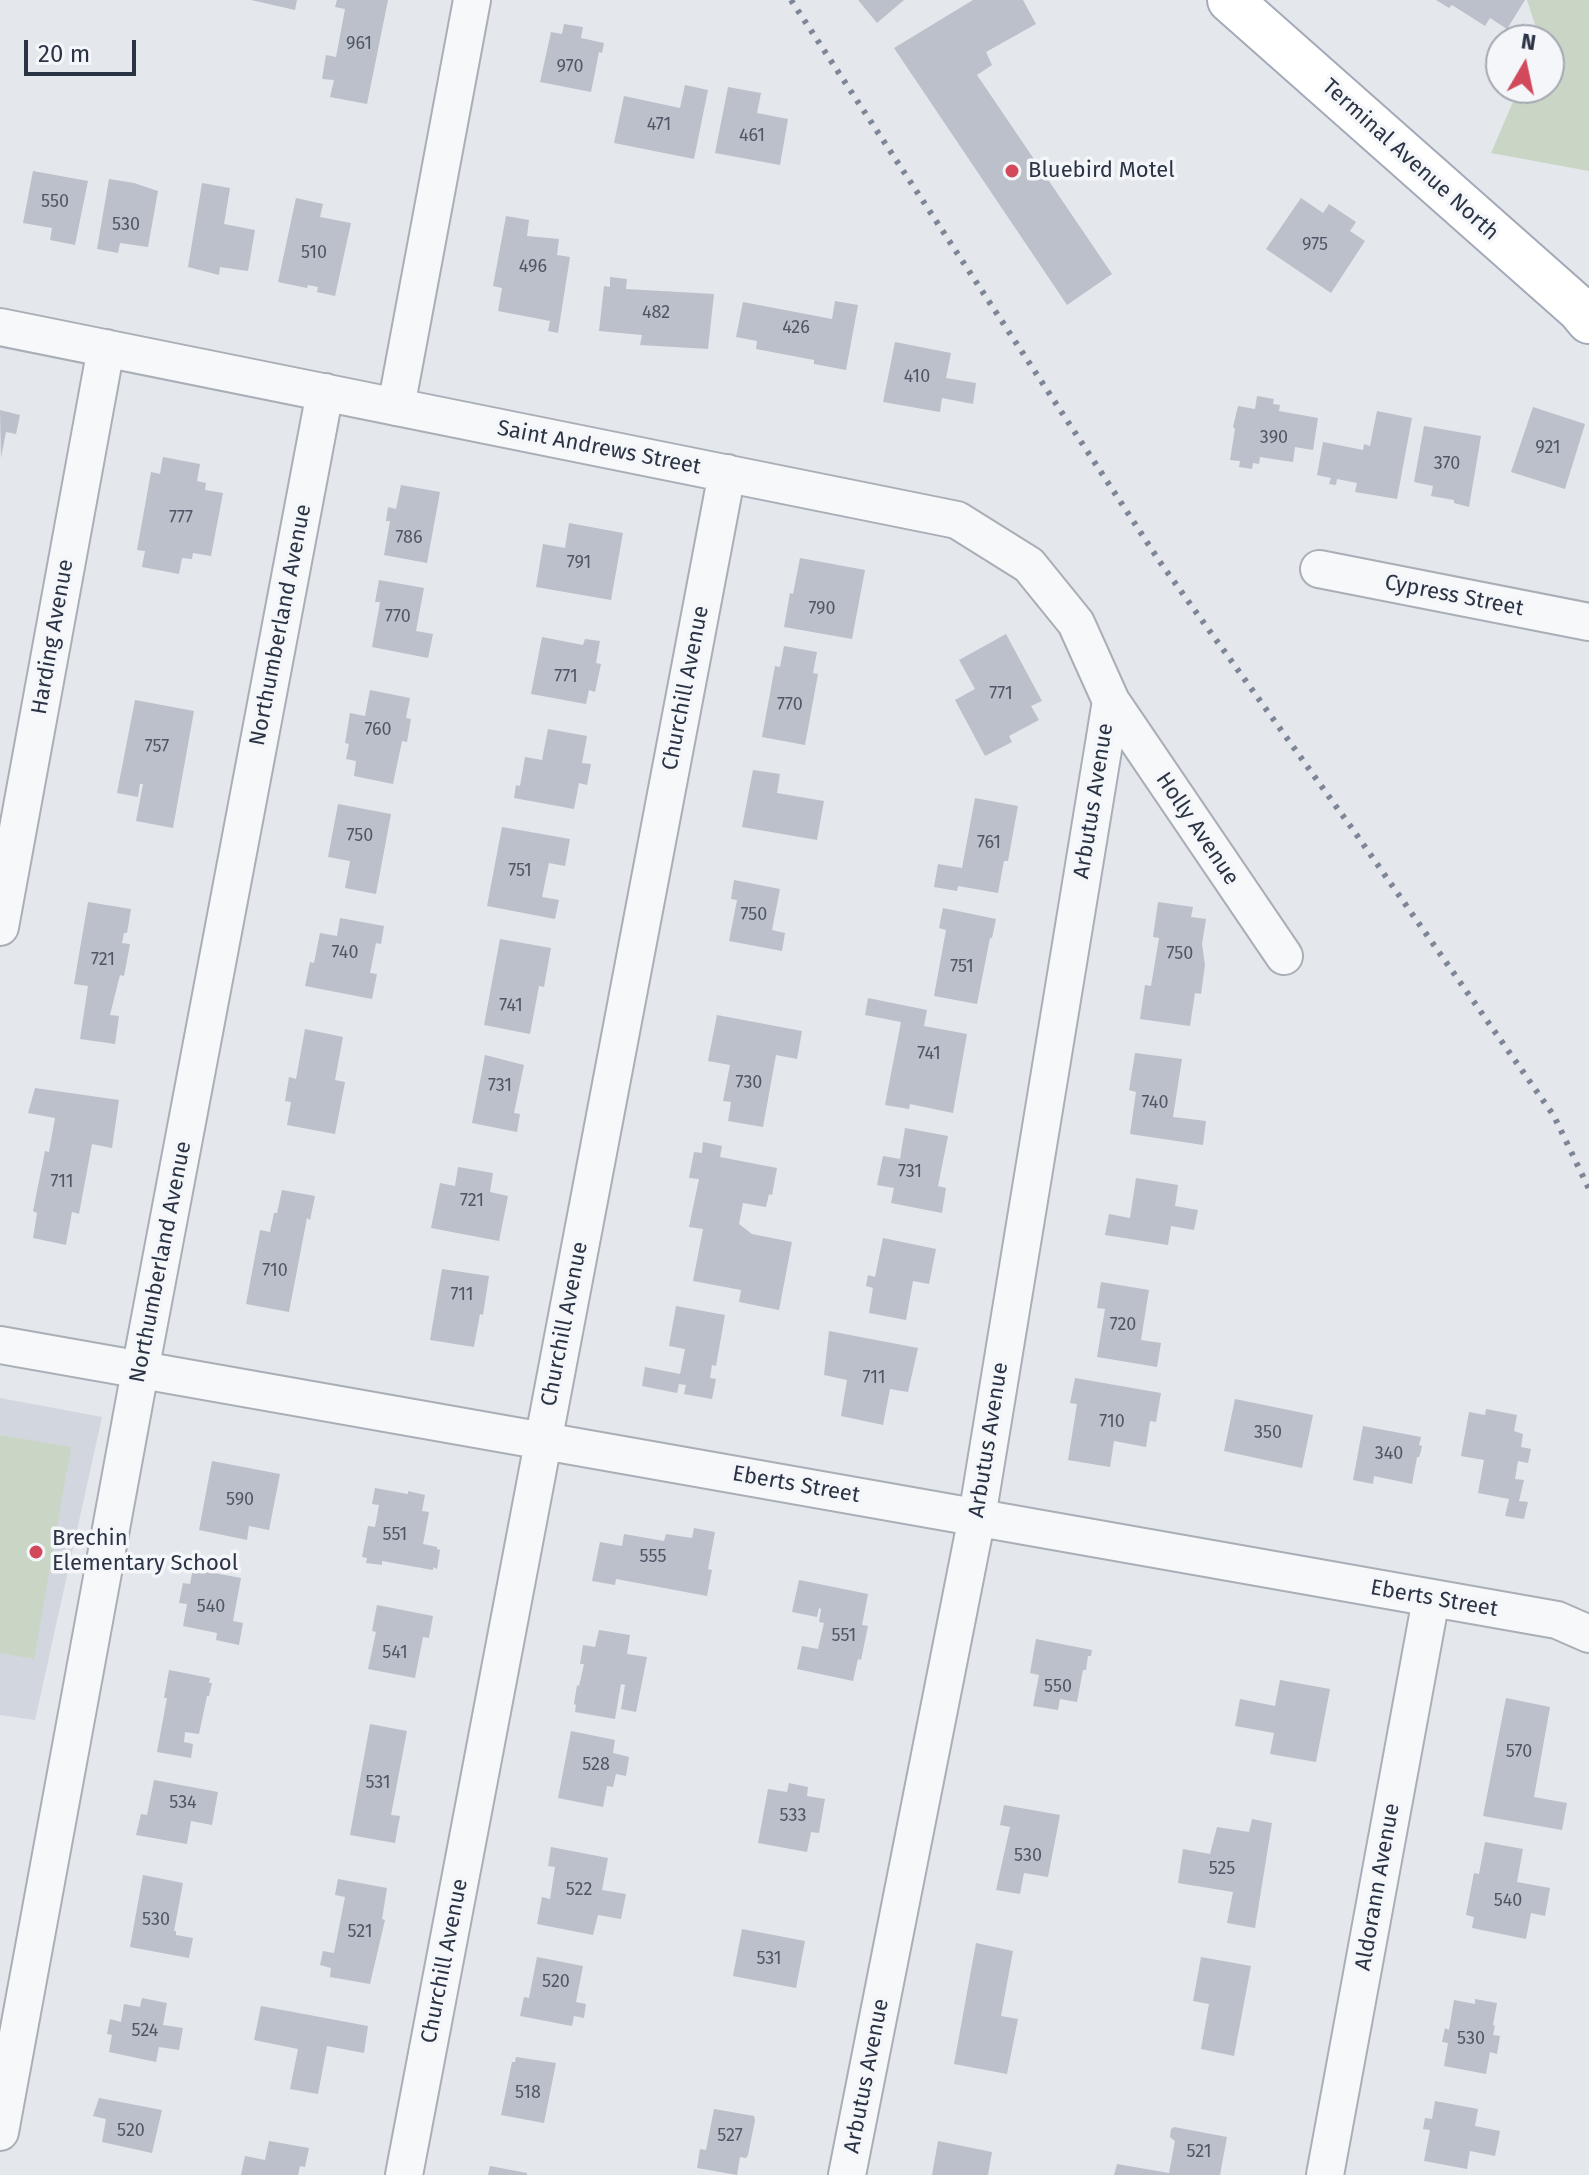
<!DOCTYPE html>
<html>
<head>
<meta charset="utf-8">
<style>
  body { margin:0 }
  #map { position:relative; width:1589px; height:2175px; overflow:hidden; background:#e4e7ec; font-family:"Fira Sans",sans-serif }
  canvas { display:block }
  .north { position:absolute; left:1485px; top:24px; width:80px; height:80px; box-sizing:border-box; background:#f4f6f9; border:2px solid #a4a8b1; border-radius:50%; rotate:9deg; font-size:22px; font-weight:700; line-height:32px; text-align:center; color:#2b3445 }
  .north::after { content:''; display:block; margin:auto; width:28px; height:36px; background:#d1495b; clip-path:polygon(50% 0,100% 100%,50% 72%,0 100%) }
  .scale { position:absolute; left:24px; top:40px; width:112px; height:36px; box-sizing:border-box; border:4px solid #2b3445; border-top:0; padding-left:10px; font-size:24px; line-height:28px; white-space:nowrap; color:#2b3445; -webkit-text-stroke:6px #f4f6f9; paint-order:stroke }
</style>
</head>
<body>
<div id="map">
<canvas width="1589" height="2175"></canvas>
<div class="north">N</div>
<div class="scale">20 m</div>
</div>
<script>
const ctx = document.querySelector('canvas').getContext('2d');
ctx.lineJoin = 'round';
function fill(path, color) { ctx.fillStyle = color; ctx.fill(path, 'evenodd'); }
const shape = rows => new Path2D(rows.map(r => 'M' + r).join(''));
function strokePath(path, color, width, dash) { ctx.strokeStyle = color; ctx.lineWidth = width; ctx.lineCap = dash ? 'butt' : 'round'; ctx.setLineDash(dash || []); ctx.stroke(path); }
function drawText(font, color, halo, rows, align = 'center') {
  ctx.font = font + ' "Fira Sans",sans-serif'; ctx.lineWidth = 7; ctx.setLineDash([]); ctx.textBaseline = 'middle'; ctx.strokeStyle = halo; ctx.fillStyle = color; for (const [text, x, y, turn = 0] of rows) {
    ctx.save(); ctx.translate(x, y); ctx.rotate((+turn || 0) * Math.PI / 180); ctx.textAlign = isNaN(turn) ? turn : align; if (halo) ctx.strokeText(text, 0, 0); ctx.fillText(text, 0, 0); ctx.restore();
  }
}
const built = shape([
  [0,1398,102,1417,35,1720,0,1715]
]);
const green = shape([
  [1527,0,1589,0,1589,171,1491,153,1519,88,1549,88,1549,40,1540,40],
  [0,1435,71,1447,34,1659,0,1653]
]);
const building = shape([
  [251,0,297,0,295,10],
  [337,0,388,0,367,104,330,97,334,80,322,79,326,55,336,57,345,9,335,7],
  [858,0,904,0,877,23],
  [973,0,1023,0,1036,24,986,52,992,65,977,75,1112,274,1067,305,894,48],
  [1436,0,1525,0,1507,29,1490,18,1485,26,1452,5,1449,8],
  [564,24,583,27,581,38,604,43,602,53,599,52,591,92,540,82,551,32,562,34],
  [685,85,708,90,694,159,614,143,624,96,680,108],
  [728,87,761,93,757,113,788,119,780,165,715,153],
  [33,171,88,181,75,245,50,240,52,228,23,223],
  [109,179,134,183,158,191,148,247,120,243,118,253,97,249],
  [202,183,230,188,224,224,255,230,248,271,220,267,219,275,188,267],
  [296,198,323,204,320,217,351,223,335,296,317,292,318,287,308,285,307,288,278,282],
  [1301,198,1323,213,1329,204,1356,222,1350,231,1365,241,1331,293,1266,249],
  [506,216,529,220,527,236,559,239,557,255,570,257,558,333,548,331,550,321,498,311,502,288,493,286],
  [610,277,627,279,626,289,714,294,708,349,640,345,642,335,599,331,604,286,610,287],
  [835,301,858,305,846,370,814,364,814,360,756,349,757,341,736,337,743,302,832,319],
  [895,342,951,353,946,378,976,383,973,404,942,398,940,412,883,402],
  [1257,396,1274,399,1273,404,1280,405,1279,411,1318,418,1313,450,1295,447,1293,462,1260,457,1259,464,1253,463,1252,469,1239,467,1240,461,1230,460,1235,429,1233,427,1238,406,1255,409],
  [1533,407,1585,424,1565,489,1511,472],
  [0,410,20,415,16,434,6,432,1,458],
  [1377,411,1412,418,1397,499,1355,492,1357,483,1337,479,1336,485,1329,484,1331,478,1317,475,1323,442,1363,450,1364,444,1370,446],
  [1424,426,1481,436,1469,507,1454,503,1454,500,1431,496,1433,486,1414,482],
  [163,457,200,464,197,481,206,483,205,490,223,493,211,556,193,553,192,559,182,558,179,574,142,567,145,551,137,550,151,472,160,474],
  [401,485,440,492,427,563,384,555,390,521,386,521,388,507,396,509],
  [569,523,623,533,611,600,536,587,543,544,565,548],
  [800,558,865,570,852,639,784,627,790,593,793,594],
  [379,580,424,588,416,631,433,634,428,658,372,647,380,602,375,602],
  [1006,634,1042,701,1031,706,1039,720,1009,736,1012,742,985,756,955,700,975,689,959,660],
  [542,637,583,645,585,639,600,641,596,663,601,664,595,692,589,690,586,704,531,694],
  [784,646,817,652,813,673,818,674,805,745,762,737,775,666,780,667],
  [370,690,410,698,406,718,411,719,407,742,402,741,393,784,354,776,356,761,346,759,349,744,345,743,350,713,365,716],
  [135,700,194,711,173,828,136,821,143,784,140,784,138,797,117,793],
  [548,729,587,736,582,763,591,764,587,785,579,783,574,809,514,798,516,785,520,786,525,757,542,760],
  [753,770,780,774,777,793,824,801,817,840,742,827],
  [975,798,1018,806,1008,861,1004,861,998,893,958,886,957,891,934,887,938,864,962,868],
  [338,804,391,814,376,894,345,888,350,861,328,857],
  [502,827,570,839,565,866,549,863,542,897,559,900,555,919,487,906],
  [734,880,780,889,772,930,785,933,782,951,729,941,737,900,731,899],
  [88,902,131,909,127,933,124,933,122,943,130,944,124,976,120,975,110,1015,119,1016,115,1044,80,1039,88,986,74,984],
  [1158,902,1193,907,1191,917,1206,919,1202,944,1205,965,1201,994,1195,993,1190,1026,1140,1019,1145,985,1151,986,1159,938,1153,937],
  [943,908,996,919,992,938,990,938,977,1004,934,996,946,930,939,928],
  [340,918,384,926,381,944,376,943,370,973,377,974,372,999,305,986,310,962,314,963,320,933,337,936],
  [500,939,551,948,544,987,539,986,530,1034,484,1025],
  [868,998,927,1010,924,1026,967,1034,953,1113,910,1104,909,1109,885,1105,901,1022,865,1015],
  [717,1015,802,1031,797,1059,776,1055,763,1127,728,1121,731,1102,723,1101,730,1065,708,1061],
  [305,1029,343,1037,335,1080,345,1082,335,1134,287,1125,291,1102,285,1101,289,1077,296,1079],
  [1135,1053,1182,1059,1173,1117,1206,1121,1203,1145,1130,1134,1136,1092,1129,1090],
  [485,1055,524,1065,514,1113,520,1114,517,1132,472,1123],
  [35,1088,119,1100,112,1148,92,1144,79,1214,72,1212,66,1245,33,1238,37,1213,33,1211,45,1151,49,1152,55,1118,28,1113],
  [905,1128,948,1136,938,1186,946,1188,942,1213,891,1203,894,1188,877,1185,883,1156,900,1159],
  [703,1142,722,1146,720,1157,777,1168,772,1195,769,1194,766,1207,743,1203,739,1224,752,1234,792,1242,779,1310,739,1302,741,1290,693,1281,703,1229,689,1227,699,1179,689,1178,694,1152,702,1153],
  [458,1167,493,1173,490,1192,508,1196,499,1241,431,1228,440,1183,455,1186],
  [1136,1178,1178,1185,1175,1206,1198,1210,1194,1230,1171,1226,1168,1245,1105,1235,1109,1214,1130,1218],
  [282,1190,315,1196,310,1220,307,1218,289,1312,246,1304,260,1230,270,1232,274,1213,277,1213],
  [883,1238,936,1249,929,1284,913,1281,906,1320,869,1313,873,1288,866,1286,868,1275,875,1277],
  [442,1269,489,1276,483,1315,480,1314,474,1347,430,1340],
  [1101,1282,1149,1290,1141,1340,1161,1343,1157,1367,1097,1357,1105,1309,1097,1308],
  [676,1306,725,1315,716,1366,712,1365,710,1378,716,1379,712,1399,684,1394,686,1385,679,1384,677,1393,642,1386,645,1367,680,1374,685,1349,669,1346],
  [829,1331,918,1348,908,1392,890,1389,883,1425,841,1416,847,1380,824,1375],
  [1075,1378,1161,1393,1156,1422,1150,1421,1146,1447,1114,1441,1110,1467,1068,1460,1077,1404,1070,1403],
  [1235,1399,1313,1415,1302,1468,1224,1451],
  [1486,1409,1517,1415,1514,1431,1523,1434,1521,1447,1531,1449,1528,1463,1518,1461,1515,1479,1524,1480,1519,1501,1528,1502,1524,1519,1505,1516,1509,1499,1478,1493,1484,1460,1461,1456,1469,1412,1485,1415],
  [1363,1426,1421,1437,1419,1445,1422,1446,1421,1451,1419,1457,1417,1457,1412,1484,1374,1476,1373,1484,1353,1480],
  [212,1461,280,1474,269,1530,249,1526,247,1540,199,1530],
  [375,1488,408,1494,408,1491,425,1495,422,1511,429,1512,423,1544,437,1547,437,1549,440,1550,437,1569,433,1567,433,1570,382,1561,382,1565,366,1563,367,1558,362,1557,368,1526,375,1527,379,1505,372,1504],
  [694,1528,715,1532,708,1569,712,1570,707,1596,616,1579,615,1585,592,1581,600,1542,622,1546,624,1534,664,1541,666,1534,692,1538],
  [193,1569,241,1578,233,1621,243,1623,239,1645,216,1640,217,1633,183,1626,187,1604,179,1603,183,1583,190,1584],
  [799,1580,868,1594,862,1625,868,1626,861,1660,858,1659,853,1681,797,1669,802,1646,818,1649,824,1623,819,1622,821,1609,819,1608,817,1617,792,1612],
  [377,1605,433,1616,429,1638,423,1637,415,1678,368,1669,376,1632,372,1631],
  [599,1630,630,1635,627,1654,647,1657,636,1712,621,1709,625,1685,621,1684,615,1719,575,1712,576,1705,574,1704,577,1685,579,1686,584,1664,580,1664,583,1645,595,1647],
  [1036,1639,1092,1650,1091,1656,1088,1656,1086,1670,1083,1670,1077,1702,1060,1699,1058,1710,1033,1706,1039,1675,1030,1673],
  [169,1670,210,1678,209,1683,212,1683,209,1696,207,1696,199,1734,185,1732,184,1742,193,1744,191,1758,157,1752,167,1698,164,1698],
  [1280,1680,1330,1689,1316,1762,1270,1754,1274,1733,1235,1726,1240,1699,1275,1706],
  [1506,1698,1550,1707,1534,1797,1567,1803,1562,1830,1483,1816],
  [370,1724,407,1731,391,1815,400,1816,395,1843,350,1835],
  [571,1731,615,1740,613,1753,629,1757,626,1776,616,1774,613,1787,607,1786,603,1807,558,1798],
  [154,1780,218,1792,212,1825,191,1821,187,1844,136,1835,141,1814,147,1815],
  [789,1783,808,1787,807,1796,825,1799,819,1833,811,1832,807,1852,758,1843,768,1789,787,1792],
  [1004,1805,1060,1815,1048,1877,1024,1873,1020,1894,996,1890,1010,1827,1000,1825],
  [1252,1819,1272,1823,1255,1928,1227,1923,1233,1892,1178,1883,1183,1849,1210,1854,1217,1827,1249,1832],
  [1485,1842,1523,1849,1517,1882,1550,1888,1545,1916,1531,1913,1526,1939,1472,1928,1474,1917,1466,1915,1474,1873,1479,1874],
  [551,1847,608,1858,602,1890,626,1894,621,1919,598,1915,593,1935,537,1924,542,1897,550,1899,555,1867,548,1866],
  [143,1875,183,1883,174,1931,176,1931,176,1935,193,1938,189,1958,130,1947],
  [338,1879,387,1888,382,1919,385,1920,370,1984,330,1977,331,1968,320,1965,323,1951,334,1953,345,1897,335,1895],
  [742,1929,805,1941,796,1988,733,1976],
  [976,1943,1013,1951,1001,2016,1018,2019,1007,2074,954,2064],
  [537,1957,583,1966,576,2002,586,2004,584,2018,574,2016,572,2026,520,2016,524,1997,529,1998],
  [1201,1957,1251,1966,1234,2056,1201,2049,1209,2004,1193,2001],
  [142,1998,167,2003,163,2025,183,2028,179,2050,159,2047,156,2062,109,2052,112,2035,107,2034,110,2019,121,2022,124,2004,140,2007],
  [1475,1999,1497,2003,1493,2025,1495,2026,1493,2035,1500,2036,1497,2054,1490,2052,1486,2074,1444,2066,1448,2043,1442,2042,1445,2028,1449,2030,1454,2000,1475,2004],
  [261,2006,368,2026,364,2053,327,2046,318,2094,290,2089,298,2049,254,2040],
  [516,2057,556,2063,544,2123,501,2115,512,2062,515,2062],
  [99,2098,162,2110,152,2153,102,2142,106,2119,93,2116],
  [1435,2101,1478,2109,1475,2126,1500,2131,1495,2156,1470,2151,1467,2169,1424,2161,1430,2130,1423,2129,1425,2118,1432,2119],
  [714,2109,754,2116,755,2120,748,2155,746,2158,740,2157,737,2175,697,2168,700,2149,706,2150],
  [1174,2127,1227,2137,1220,2175,1114,2175,1117,2164,1169,2173,1175,2141,1170,2137,1171,2129],
  [269,2141,309,2148,305,2167,300,2166,298,2175,241,2175,245,2156,265,2160],
  [938,2141,992,2152,988,2175,932,2175],
  [490,2166,527,2173,527,2175,488,2175]
]);
const street = shape([
  [0,327,957,520,1029,565,1076,623,1111,701,1284,956],
  [396,407,472,0],
  [1319,569,1589,622],
  [0,927,106,348],
  [0,1345,1557,1620,1589,1634],
  [0,2132,140,1371,325,392],
  [404,2175,727,473],
  [847,2175,977,1517,1111,701],
  [1325,2175,1431,1599]
]);
const primary = shape([
  [1230,0,1579,309,1589,321]
]);
const rail = shape([
  [791,0,1160,562,1356,834,1554,1116,1589,1189]
]);
const markers = [
  [1012,171,8,"#d1495b"],
  [36,1552,8,"#d1495b"]
];
const numberNames = [
  ["961",359,44],
  ["970",570,67],
  ["471",659,125],
  ["461",752,136],
  ["550",55,202],
  ["530",126,225],
  ["975",1315,245],
  ["510",314,253],
  ["496",533,267],
  ["482",656,313],
  ["426",796,328],
  ["410",917,377],
  ["390",1274,438],
  ["921",1548,448],
  ["370",1447,464],
  ["777",181,518],
  ["786",409,538],
  ["791",579,563],
  ["790",822,609],
  ["770",398,617],
  ["771",566,677],
  ["771",1001,694],
  ["770",790,705],
  ["760",378,730],
  ["757",157,747],
  ["750",360,836],
  ["761",989,843],
  ["751",520,871],
  ["750",754,915],
  ["740",345,953],
  ["750",1180,954],
  ["721",103,960],
  ["751",962,967],
  ["741",511,1006],
  ["741",929,1054],
  ["730",749,1083],
  ["731",500,1086],
  ["740",1155,1103],
  ["731",910,1172],
  ["711",62,1182],
  ["721",472,1201],
  ["710",275,1271],
  ["711",462,1295],
  ["720",1123,1325],
  ["711",874,1378],
  ["710",1112,1422],
  ["350",1268,1433],
  ["340",1389,1454],
  ["590",240,1500],
  ["551",395,1535],
  ["555",653,1557],
  ["540",211,1607],
  ["551",844,1636],
  ["541",395,1653],
  ["550",1058,1687],
  ["570",1519,1752],
  ["528",596,1765],
  ["531",378,1783],
  ["534",183,1803],
  ["533",793,1816],
  ["530",1028,1856],
  ["525",1222,1869],
  ["522",579,1890],
  ["540",1508,1901],
  ["530",156,1920],
  ["521",360,1932],
  ["531",769,1959],
  ["520",556,1982],
  ["524",145,2031],
  ["530",1471,2039],
  ["518",528,2093],
  ["520",131,2131],
  ["527",730,2136],
  ["521",1199,2152]
];
const streetNames = [
  ["Terminal Avenue North",1410,160,42],
  ["Saint Andrews Street",599,448,11],
  ["Cypress Street",1454,596,11],
  ["Northumberland Avenue",281,625,-79],
  ["Harding Avenue",53,637,-80],
  ["Churchill Avenue",686,688,-79],
  ["Arbutus Avenue",1094,801,-81],
  ["Holly Avenue",1197,829,56],
  ["Northumberland Avenue",161,1262,-79],
  ["Churchill Avenue",565,1324,-79],
  ["Arbutus Avenue",989,1440,-81],
  ["Eberts Street",796,1485,10],
  ["Eberts Street",1434,1599,10],
  ["Aldorann Avenue",1378,1887,-80],
  ["Churchill Avenue",445,1961,-79],
  ["Arbutus Avenue",867,2076,-79]
];
const poiNames = [
  ["Bluebird Motel",1028,171],
  ["Brechin",52,1539],
  ["Elementary School",52,1564]
];
fill(built, '#d2d6de');
fill(green, '#c9d6c5');
fill(building, '#bbc0ca');
strokePath(street, '#a9aeb7', 40);
strokePath(primary, '#a3abb8', 48);
strokePath(street, '#f7f8fa', 36);
strokePath(primary, '#fff', 44);
strokePath(rail, '#7d8696', 6, [4, 8]);
for (const [x, y, r, color] of markers) { const dot = new Path2D(); dot.arc(x, y, r, 0, 2 * Math.PI); ctx.fillStyle = color; ctx.fill(dot); strokePath(dot, '#f4f6f9', 3); }
drawText('18px', '#4f5766', null, numberNames);
drawText('22px', '#2b3445', '#f4f6f9', streetNames);
drawText('22px', '#2b3445', '#f4f6f9', poiNames, 'left');
</script>
</body>
</html>
